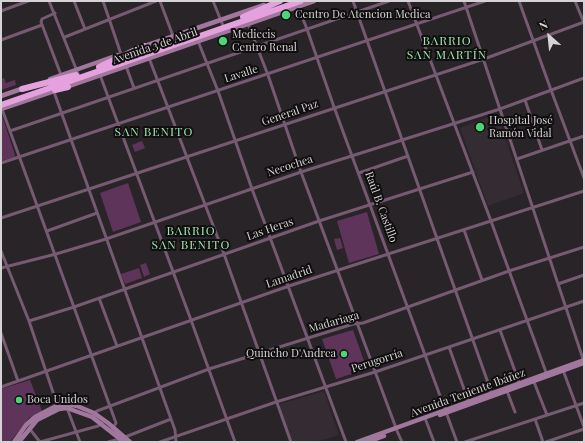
<!DOCTYPE html>
<html>
<head>
<meta charset="utf-8">
<style>
  body { margin:0 }
  #map { position:relative; width:585px; height:443px; overflow:hidden; background:#282427; font-family:"Playfair Display",serif }
  canvas { display:block }
  .frame { position:absolute; inset:0; border:2px solid #d6d3d6; pointer-events:none }
  .north { position:absolute; left:529px; top:16px; width:40px; height:40px; -webkit-text-stroke:3px #100e0f; paint-order:stroke; rotate:333deg; font-size:11px; font-weight:700; line-height:16px; text-align:center; color:#d6d3d6 }
  .north::after { content:''; display:block; margin:auto; width:14px; height:18px; background:#d6d3d6; clip-path:polygon(50% 0,100% 100%,50% 72%,0 100%) }
</style>
</head>
<body>
<div id="map">
<canvas width="585" height="443"></canvas>
<div class="frame"></div>
<div class="north">N</div>
</div>
<script>
const ctx = document.querySelector('canvas').getContext('2d');
ctx.lineJoin = 'round';
function fill(path, color) { ctx.fillStyle = color; ctx.fill(path, 'evenodd'); }
const shape = rows => new Path2D(rows.map(r => 'M' + r).join(''));
function strokePath(path, color, width, dash) { ctx.strokeStyle = color; ctx.lineWidth = width; ctx.lineCap = dash ? 'butt' : 'round'; ctx.setLineDash(dash || []); ctx.stroke(path); }
function drawText(font, color, halo, rows, align = 'center') {
  ctx.font = font + ' "Playfair Display",serif'; ctx.lineWidth = 4; ctx.setLineDash([]); ctx.textBaseline = 'middle'; ctx.strokeStyle = halo; ctx.fillStyle = color; for (const [text, x, y, turn = 0] of rows) {
    ctx.save(); ctx.translate(x, y); ctx.rotate((+turn || 0) * Math.PI / 180); ctx.textAlign = isNaN(turn) ? turn : align; if (halo) ctx.strokeText(text, 0, 0); ctx.fillText(text, 0, 0); ctx.restore();
  }
}
const built = shape([
  [488,117,492,128,501,125,524,193,488,206,460,128],
  [324,391,339,435,316,442,292,442,280,407,280,404]
]);
const green = shape([
  [4,78,6,83,15,80,16,85,1,90,1,79],
  [1,112,15,155,14,157,1,161],
  [142,141,145,148,135,152,132,145],
  [128,183,141,222,113,232,100,193],
  [367,212,379,254,349,263,337,221],
  [340,238,343,248,337,250,334,239],
  [146,263,150,274,144,277,140,265],
  [139,268,142,278,125,284,121,274],
  [353,330,367,369,336,379,322,339],
  [30,380,42,411,29,418,10,442,1,442,1,389]
]);
const street = shape([
  [49,1,79,76],
  [74,1,85,29],
  [103,1,121,54],
  [160,1,176,44],
  [213,1,224,28],
  [353,1,492,394],
  [408,1,491,221,547,375],
  [464,1,584,362],
  [519,1,551,90,584,178],
  [575,1,584,23],
  [298,7,307,29,334,107,457,442],
  [1,11,28,1],
  [55,13,42,19,41,22,61,75],
  [248,24,268,75,301,172,396,428],
  [65,37,156,1],
  [1,40,42,25],
  [198,41,218,91,252,189,346,442],
  [149,58,224,254,291,442],
  [126,66,134,88],
  [100,75,191,320,235,442],
  [54,92,171,419,175,430,176,442],
  [525,100,542,150],
  [2,109,116,423,111,431],
  [10,131,389,1],
  [517,159,584,136],
  [1,163,485,1],
  [359,173,408,156],
  [1,218,484,59,584,22],
  [464,230,482,280],
  [47,231,97,213],
  [1,251,29,321,58,407],
  [1,268,56,254,106,239,301,172,500,109,584,78],
  [558,284,584,275],
  [99,298,117,346],
  [29,321,74,307,319,221,473,172],
  [500,330,520,385],
  [1,333,18,381],
  [449,347,469,403],
  [563,370,584,427],
  [534,382,547,415],
  [1,387,289,286,584,191],
  [507,391,515,412],
  [67,408,80,442],
  [94,413,97,411,209,369,353,324,363,323,509,271,584,247],
  [425,418,434,442],
  [535,419,543,442],
  [29,428,40,442],
  [397,431,402,442],
  [40,442,98,426,102,423],
  [108,442,120,439,171,419],
  [160,442,276,402,375,372,449,347,584,301],
  [465,442,584,403],
  [546,442,584,429]
]);
const secondary = shape([
  [142,47,264,5],
  [50,79,118,55],
  [66,87,314,1],
  [1,96,24,88],
  [1,109,57,90],
  [440,415,584,363],
  [14,442,26,425,35,417,58,405,67,404,77,406,94,413,108,423,130,442],
  [19,442,37,420,59,409,67,408,92,417,124,442],
  [357,442,584,360],
  [367,442,384,436]
]);
const highway = shape([
  [243,17,280,1],
  [99,67,144,46],
  [22,89,76,75],
  [55,90,68,87],
  [1,105,301,1]
]);
const markers = [
  [286,15,5,"#4ad677"],
  [223,41,5,"#4ad677"],
  [480,127,5,"#4ad677"],
  [344,354,4,"#4ad677"],
  [19,400,4,"#4ad677"]
];
const poiNames = [
  ["Centro De Atencion Medica",295,15],
  ["Mediccis",232,35],
  ["Centro Renal",232,48],
  ["Hospital José",489,121],
  ["Ramón Vidal",489,134],
  ["Quincho D'Andrea",336,354,"right"],
  ["Boca Unidos",27,400]
];
const streetNames = [
  ["Avenida 3 de Abril",155,46,-19],
  ["Lavalle",241,74,-18],
  ["General Paz",290,113,-19],
  ["Necochea",290,166,-18],
  ["Raúl B. Castillo",381,207,70],
  ["Las Heras",270,229,-19],
  ["Lamadrid",289,277,-19],
  ["Madariaga",334,322,-16],
  ["Perugorría",377,361,-18],
  ["Avenida Teniente Ibáñez",468,393,-20]
];
const neighbourhoodNames = [
  ["BARRIO",447,41],
  ["SAN MARTÍN",447,55],
  ["SAN BENITO",154,132],
  ["BARRIO",191,231],
  ["SAN BENITO",191,245]
];
fill(built, '#342b33');
fill(green, '#5f345b');
strokePath(street, '#755a71', 3);
strokePath(secondary, '#a2779d', 4.5);
strokePath(highway, '#e4a1dd', 6);
for (const [x, y, r, color] of markers) { const dot = new Path2D(); dot.arc(x, y, r, 0, 2 * Math.PI); ctx.fillStyle = color; ctx.fill(dot); strokePath(dot, '#100e0f', 1.5); }
drawText('11px', '#d6d3d6', '#100e0f', poiNames, 'left');
drawText('11px', '#d6d3d6', '#100e0f', streetNames);
ctx.letterSpacing = '1px';
drawText('12px', '#a2e5b0', '#100e0f', neighbourhoodNames);
ctx.letterSpacing = '0px';
</script>
</body>
</html>
